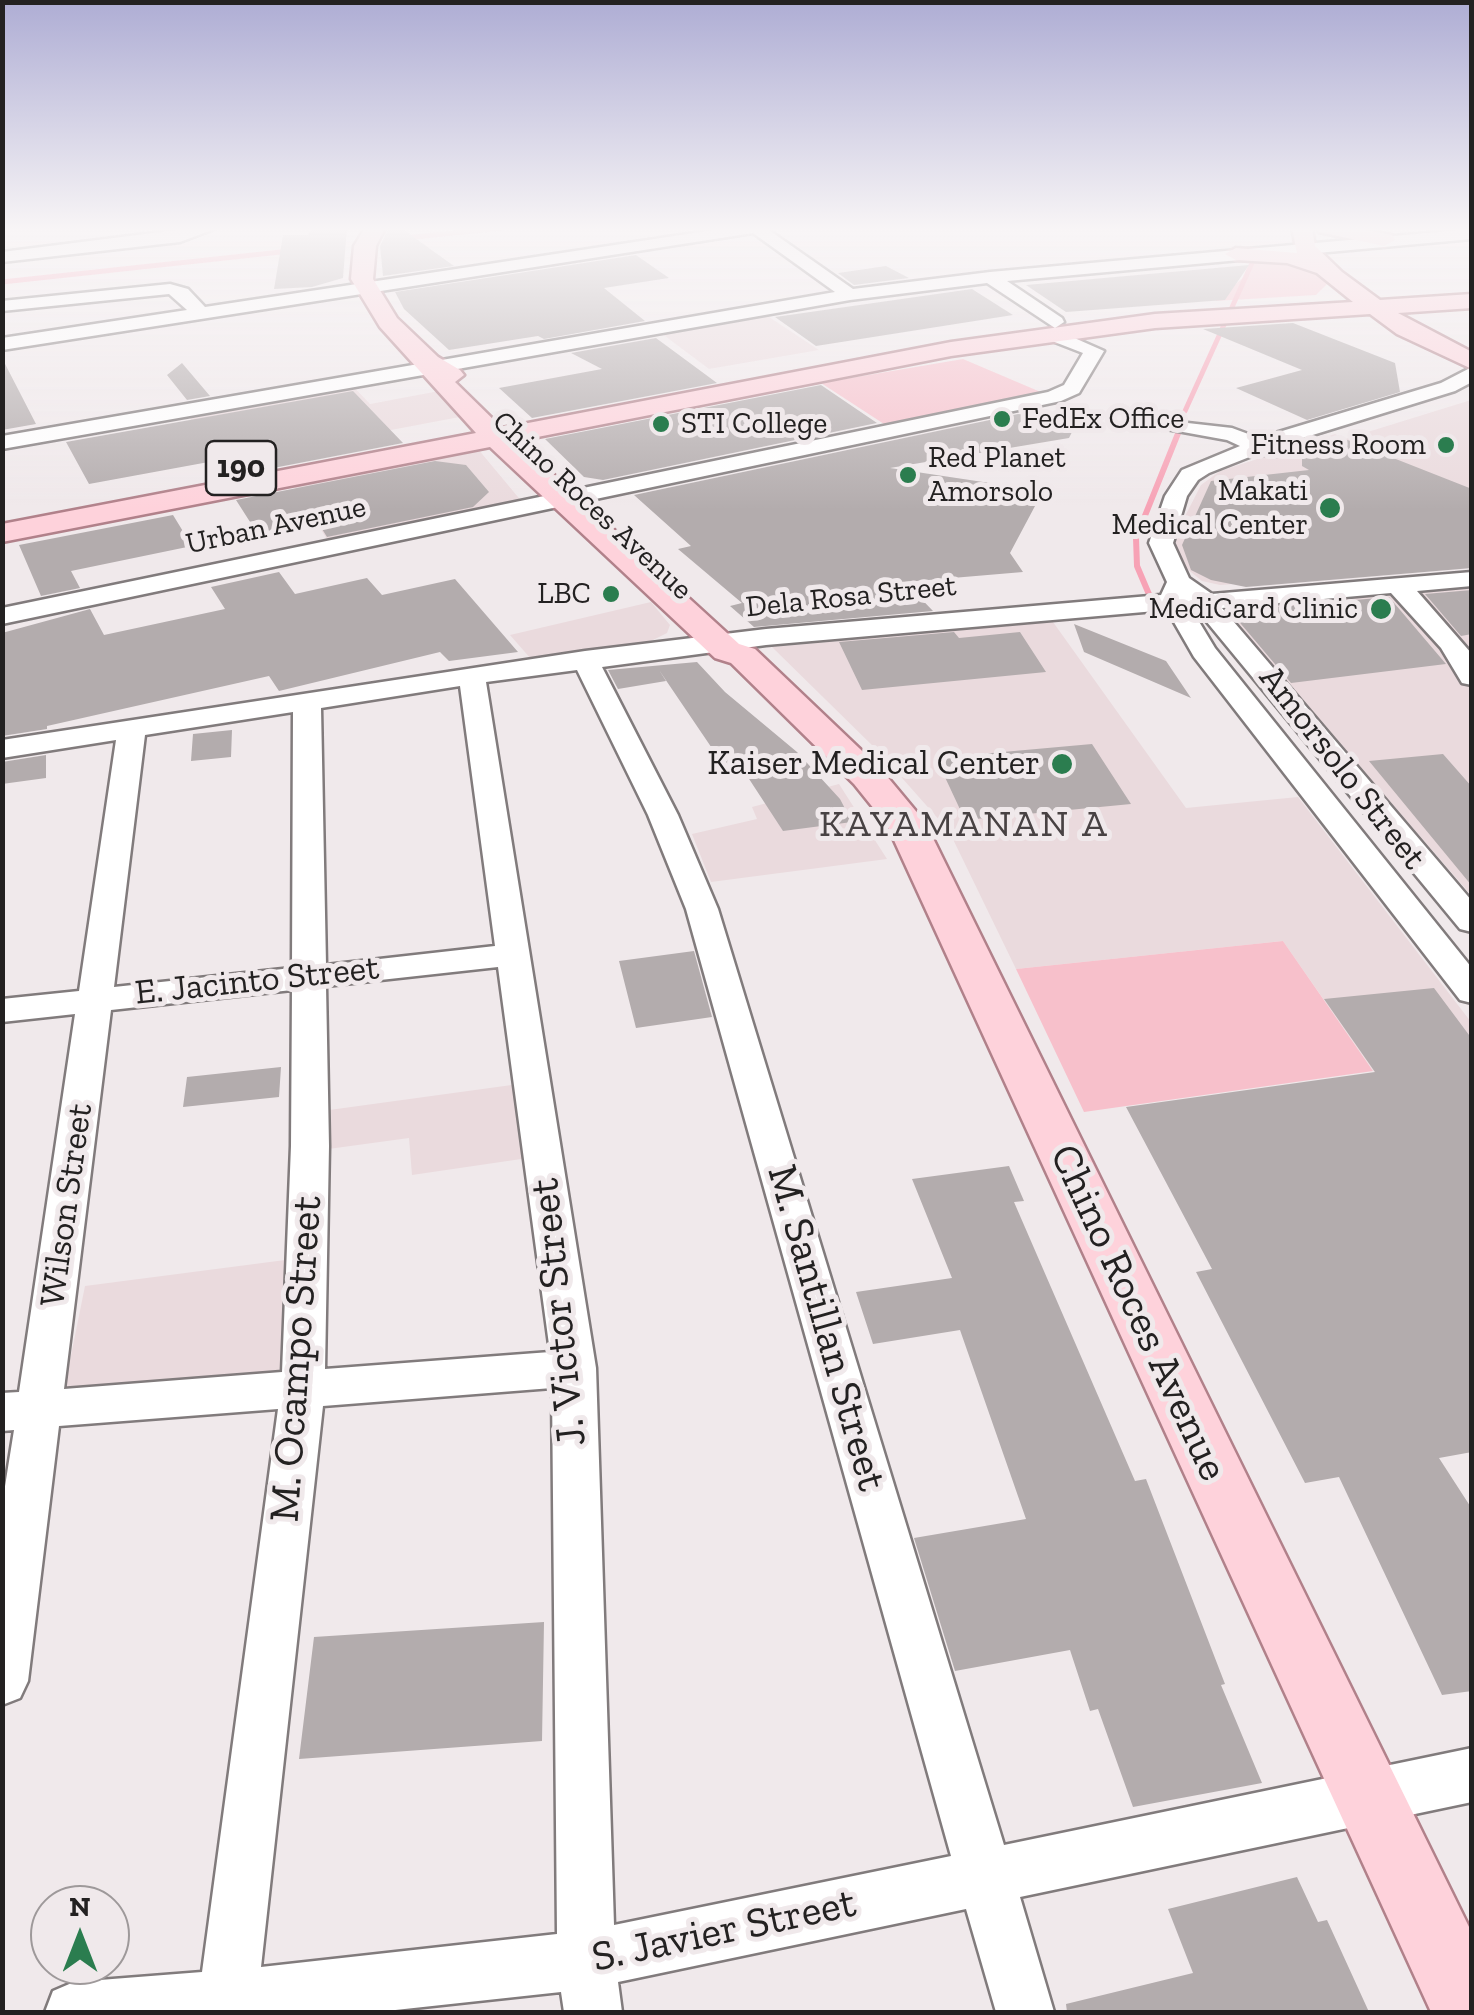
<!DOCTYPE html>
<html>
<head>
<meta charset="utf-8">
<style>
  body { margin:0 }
  #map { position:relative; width:1474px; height:2015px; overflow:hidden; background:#f0e9eb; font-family:"Zilla Slab",serif }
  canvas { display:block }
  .frame { position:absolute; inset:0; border:5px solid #232121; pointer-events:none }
  .north { position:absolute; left:30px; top:1885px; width:100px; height:100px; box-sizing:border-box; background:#f0e9eb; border:2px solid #9e999a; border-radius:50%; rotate:0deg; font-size:28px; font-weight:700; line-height:40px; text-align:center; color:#232121 }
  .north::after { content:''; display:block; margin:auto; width:35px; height:45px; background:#2b7d4f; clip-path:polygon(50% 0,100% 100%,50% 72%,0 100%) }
</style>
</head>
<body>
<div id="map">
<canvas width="1474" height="2015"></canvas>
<div class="frame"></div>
<div class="north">N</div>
</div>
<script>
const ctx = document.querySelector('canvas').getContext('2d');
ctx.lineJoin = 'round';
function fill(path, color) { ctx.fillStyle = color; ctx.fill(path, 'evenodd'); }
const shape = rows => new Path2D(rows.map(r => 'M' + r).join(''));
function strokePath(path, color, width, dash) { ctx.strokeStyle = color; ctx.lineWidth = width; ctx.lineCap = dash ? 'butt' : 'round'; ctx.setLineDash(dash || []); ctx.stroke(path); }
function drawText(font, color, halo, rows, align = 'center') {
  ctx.font = font + ' "Zilla Slab",serif'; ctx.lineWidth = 10; ctx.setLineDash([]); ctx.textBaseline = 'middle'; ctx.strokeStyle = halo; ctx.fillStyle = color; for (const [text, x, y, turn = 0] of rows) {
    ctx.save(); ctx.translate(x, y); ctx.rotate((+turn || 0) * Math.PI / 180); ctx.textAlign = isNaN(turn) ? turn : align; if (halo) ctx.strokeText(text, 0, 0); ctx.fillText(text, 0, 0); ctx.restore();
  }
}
const built = shape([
  [766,315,819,350,709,369,661,333],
  [350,383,370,404,439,391,465,416,222,462,186,413],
  [1471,400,1471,567,1220,585,1202,581,1186,568,1174,544,1179,528,1201,485,1220,471,1335,434,1345,439],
  [478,449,523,503,330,544,294,486],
  [1471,587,1471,895,1221,607],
  [651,602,670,625,667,633,651,641,531,659,510,635],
  [1053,622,1186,808,1298,797,1471,1022,1471,1211,1283,941,1016,969,949,831,879,752,772,647],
  [839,784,887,859,711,882,692,834,757,819,752,807],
  [519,1084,528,1158,412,1175,409,1138,321,1150,322,1111],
  [293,1259,291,1379,62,1400,85,1286]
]);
const green = shape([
  [1255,255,1289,257,1334,277,1316,295,1215,301,1244,277],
  [963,359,1043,393,884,424,821,383],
  [1283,941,1373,1071,1084,1112,1016,969]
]);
const streamFar1 = shape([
  [405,238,502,228],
  [2,282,290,251],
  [1185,411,1252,263]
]);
const stream = shape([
  [1151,599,1137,566,1136,538,1179,431]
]);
const building = shape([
  [313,228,347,228,343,278,312,287,274,289,283,235,308,235],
  [389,228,401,228,454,266,383,276,380,246],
  [636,255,669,278,604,288,645,321,544,339,538,336,449,350,404,309,395,292],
  [1249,265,1225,300,1066,312,1026,285],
  [886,266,909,278,854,285,838,273],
  [972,289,1013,315,816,346,775,317],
  [1293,323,1395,363,1400,392,1307,420,1236,388,1302,370,1203,329],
  [656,338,717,383,532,418,499,388,602,369,571,353],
  [2,358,36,424,2,430],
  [182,363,210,396,187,400,167,375],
  [821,385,877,423,603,480,584,477,545,439],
  [353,391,403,443,237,475,225,459,89,484,66,442],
  [1018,414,1078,420,1069,438,890,468,1043,491,1010,553,1023,572,905,582,933,611,754,627,730,606,742,603,678,549,691,546,634,495],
  [1345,439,1472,489,1472,568,1246,587,1211,580,1191,570,1182,545,1211,481,1309,470,1302,466,1302,452],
  [435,461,466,465,489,492,473,507,327,537,319,524,259,536,236,500],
  [173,515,192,546,71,571,80,588,41,596,19,545],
  [279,572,295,594,367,578,382,595,455,579,518,652,449,661,440,652,279,691,269,676,47,726,47,729,2,736,2,633,90,609,104,635,225,609,211,587],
  [1472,590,1472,634,1461,636,1425,594],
  [1389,597,1446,664,1291,683,1230,611],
  [1074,624,1166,661,1191,698,1084,652],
  [954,632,959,638,1020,632,1046,672,862,690,839,642],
  [697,662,725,692,797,752,840,799,852,822,783,831,738,762,724,766,659,670,666,681,618,689,608,670],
  [232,730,231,757,191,761,193,734],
  [1092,744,1131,804,965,820,936,758],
  [1443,754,1472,787,1472,886,1369,761],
  [46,755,46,778,2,784,2,762],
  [694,951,712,1017,636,1028,619,961],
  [1434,988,1472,1039,1472,1452,1439,1458,1472,1509,1472,1691,1442,1695,1339,1477,1305,1483,1196,1272,1212,1269,1126,1107,1375,1072,1324,999],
  [281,1067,279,1097,183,1107,187,1077],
  [1009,1166,1024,1201,1014,1202,1135,1481,1146,1479,1225,1684,1221,1685,1262,1783,1133,1807,1098,1709,1090,1711,1070,1650,955,1671,914,1538,1026,1519,960,1330,873,1344,856,1292,952,1278,912,1179],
  [544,1622,542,1741,299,1759,314,1637],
  [1297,1877,1318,1922,1327,1920,1369,2012,1067,2012,1066,2004,1193,1973,1168,1909]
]);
const minor = shape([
  [193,228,217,228,180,242,2,262,2,252,193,228],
  [727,228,766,228,853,289,990,272,1472,229,1472,239,1007,281,1062,318,1064,322,1055,328,987,283,850,300,2,449,2,436,835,292,753,233,2,350,2,338,187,310,169,294,2,311,2,301,170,284,188,289,205,307,727,228],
  [1054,329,1104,351,1079,393,1061,401,2,624,2,608,1048,392,1064,385,1083,353,1047,339,1047,331,1054,329],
  [1472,367,1472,382,1455,391,1290,442,1276,447,1279,451,1276,456,1257,454,1209,473,1198,480,1187,496,1173,543,1189,578,1212,594,1472,572,1472,586,1417,591,1472,654,1472,685,1462,683,1441,648,1391,593,1222,608,1472,901,1472,932,1460,929,1197,610,1192,610,1215,648,1472,968,1472,1003,1460,1000,1194,657,1167,610,766,645,602,667,678,815,718,909,1004,1845,1472,1748,1472,1802,1020,1897,1054,2012,996,2012,966,1909,618,1982,622,2012,564,2012,561,1992,377,2012,45,2012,53,1991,74,1982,202,1972,278,1409,59,1426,28,1681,20,1698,2,1705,2,1505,14,1430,2,1431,2,1393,19,1392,75,1014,2,1022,2,999,79,991,116,740,2,758,2,740,585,651,766,629,1161,595,1167,582,1149,543,1165,496,1182,470,1240,446,1227,440,1161,428,1158,424,1161,420,1232,428,1259,438,1441,383,1472,367],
  [577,670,648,815,686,909,951,1856,614,1925,596,1368,486,682,577,670],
  [460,686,495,946,326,965,321,708,460,686],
  [293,712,292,968,114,987,145,735,293,712],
  [498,967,550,1352,325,1369,329,1146,326,986,498,967],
  [292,990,291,1146,282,1372,64,1389,111,1010,292,990],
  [552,1388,557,1934,261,1967,323,1406,552,1388]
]);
const major = shape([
  [365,228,385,228,376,246,373,279,397,318,438,357,460,370,464,375,455,382,502,428,951,342,1155,314,1353,302,1317,273,1287,263,1236,260,1225,254,1236,248,1297,253,1292,228,1312,228,1315,246,1342,272,1380,300,1472,294,1472,308,1398,313,1472,352,1472,369,1397,334,1370,314,1155,328,951,356,517,441,739,644,755,649,880,768,925,822,1472,1933,1472,2012,1431,2012,887,825,854,784,731,663,715,658,490,447,2,542,2,524,476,433,380,327,351,279,354,246,365,228],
  [1316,228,1355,228,1392,235,1395,240,1384,246,1319,232,1316,228]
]);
const markers = [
  [1002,419,10,"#2b7d4f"],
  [661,424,10,"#2b7d4f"],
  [1446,445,10,"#2b7d4f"],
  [908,475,10,"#2b7d4f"],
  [1330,508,12,"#2b7d4f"],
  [611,594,10,"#2b7d4f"],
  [1381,609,12,"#2b7d4f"],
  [1062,764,12,"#2b7d4f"]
];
const farPoinames = [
  ["FedEx Office",1022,419,"left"],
  ["STI College",681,424,"left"],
  ["Fitness Room",1426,445],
  ["Red Planet",928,458,"left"],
  ["Amorsolo",928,492,"left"],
  ["Makati",1308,491],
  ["Medical Center",1308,525],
  ["LBC",591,594],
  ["MediCard Clinic",1358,609]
];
const farStreetnames = [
  ["Chino Roces Avenue",592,506,43],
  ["Urban Avenue",276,526,-12],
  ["Dela Rosa Street",851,597,-6]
];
const shields = [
  [241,468,70]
];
const shieldNames = [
  ["190",241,468]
];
const poiNames = [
  ["Kaiser Medical Center",1040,764]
];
const streetNames = [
  ["Amorsolo Street",1342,768,52],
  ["E. Jacinto Street",257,981,-6],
  ["Wilson Street",67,1205,-82]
];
const neighbourhoodNames = [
  ["KAYAMANAN A",964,825]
];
const nearStreetnames = [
  ["J. Victor Street",559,1312,-96],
  ["Chino Roces Avenue",1138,1313,65],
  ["M. Santillan Street",826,1328,74],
  ["M. Ocampo Street",297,1359,-86],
  ["S. Javier Street",724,1931,-12]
];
fill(built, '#eadadd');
fill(green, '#f7c0cb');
strokePath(streamFar1, '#f7a2b5', 5);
strokePath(stream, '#f7a2b5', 6);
fill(building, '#b3acad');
strokePath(minor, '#817b7c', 5);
strokePath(major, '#b1818a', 5);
fill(minor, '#fff');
fill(major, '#fed2db');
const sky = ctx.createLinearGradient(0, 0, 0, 510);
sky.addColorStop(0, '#aeadd4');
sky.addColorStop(0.45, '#f8f5f6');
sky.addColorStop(1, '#f8f5f600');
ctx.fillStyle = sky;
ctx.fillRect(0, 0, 1474, 510);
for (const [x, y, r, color] of markers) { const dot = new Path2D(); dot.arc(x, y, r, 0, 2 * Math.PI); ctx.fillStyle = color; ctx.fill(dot); strokePath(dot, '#f0e9eb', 4); }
drawText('30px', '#232121', '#f0e9eb', farPoinames, 'right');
drawText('30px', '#232121', '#f0e9eb', farStreetnames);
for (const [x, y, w] of shields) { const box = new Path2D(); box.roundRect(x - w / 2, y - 27, w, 54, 8); ctx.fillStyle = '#f0e9eb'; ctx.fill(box); strokePath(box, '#232121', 2.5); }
drawText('bold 32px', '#232121', null, shieldNames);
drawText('35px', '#232121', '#f0e9eb', poiNames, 'right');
drawText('35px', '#232121', '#f0e9eb', streetNames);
ctx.letterSpacing = '2.5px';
drawText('38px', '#484243', '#f0e9eb', neighbourhoodNames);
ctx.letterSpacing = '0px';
drawText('42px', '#232121', '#f0e9eb', nearStreetnames);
</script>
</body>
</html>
